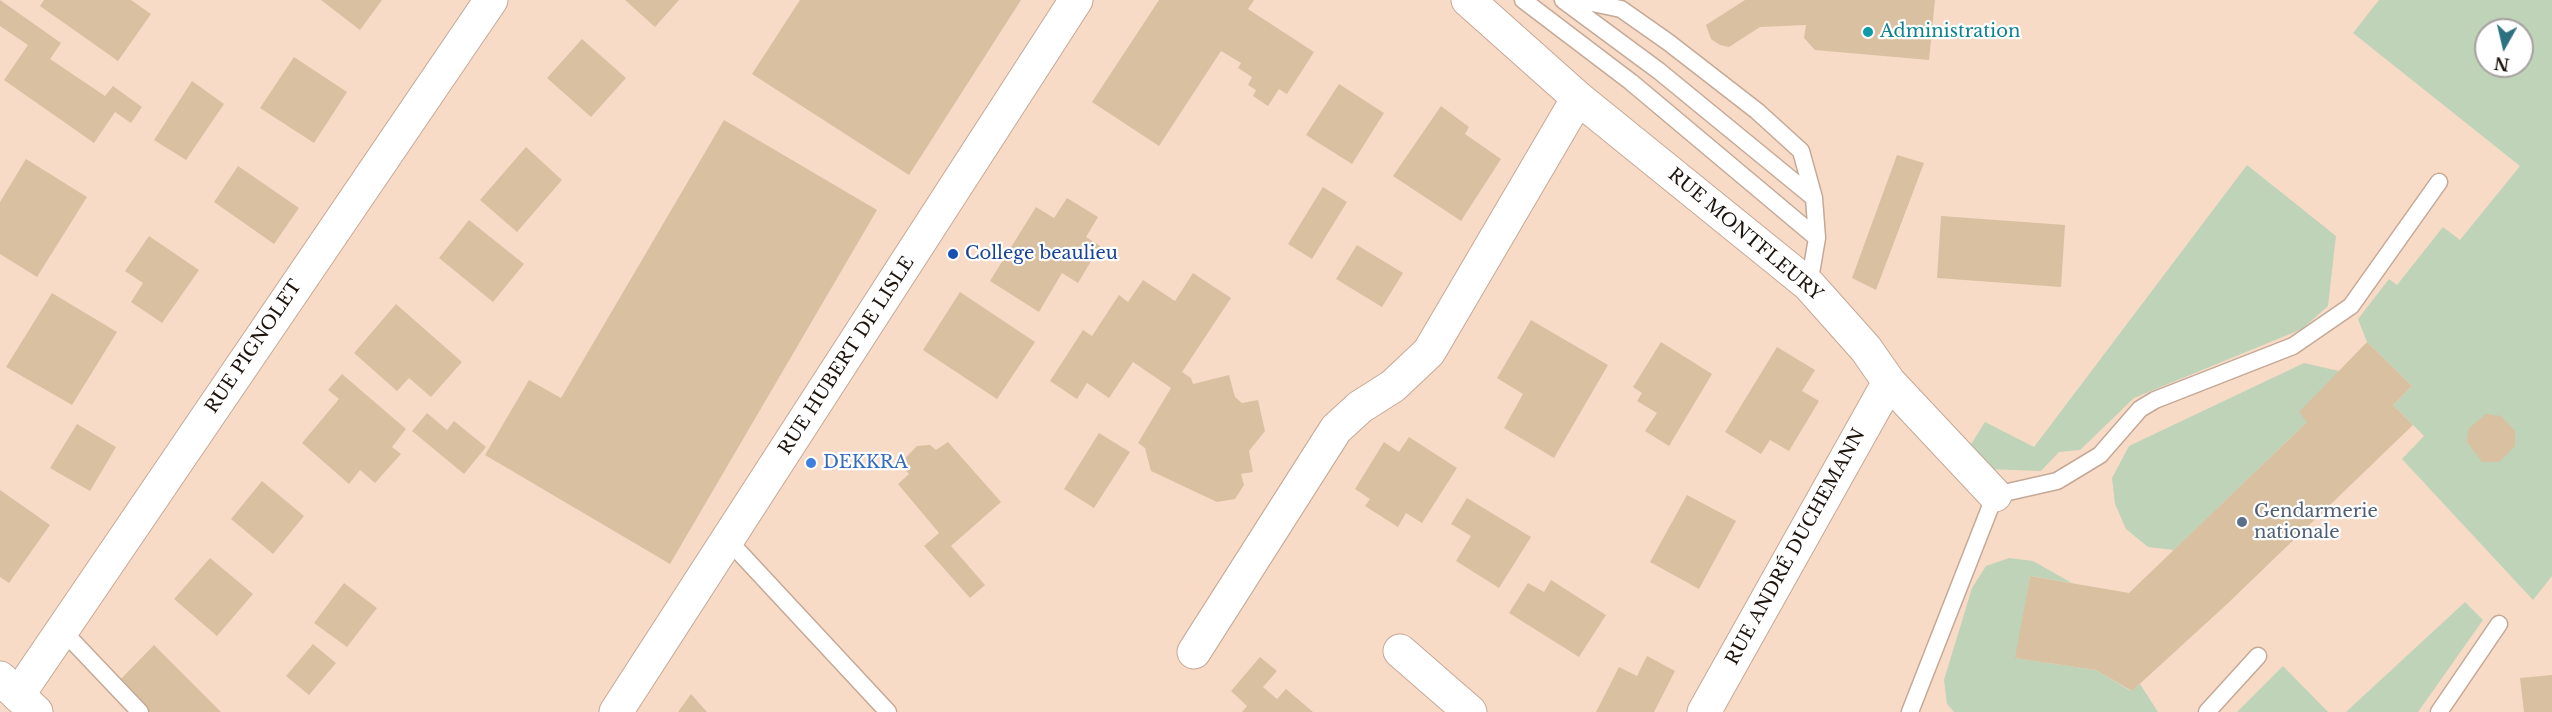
<!DOCTYPE html>
<html>
<head>
<meta charset="utf-8">
<style>
  body { margin:0 }
  #map { position:relative; width:2552px; height:712px; overflow:hidden; background:#f7dbc7; font-family:"Libre Baskerville",serif }
  canvas { display:block }
  .north { position:absolute; left:2474px; top:18px; width:60px; height:60px; box-sizing:border-box; background:#fff; border:2px solid #a5a19e; border-radius:50%; rotate:188deg; font-size:16px; font-weight:700; line-height:24px; text-align:center; color:#1d140d }
  .north::after { content:''; display:block; margin:auto; width:21px; height:27px; background:#2b717f; clip-path:polygon(50% 0,100% 100%,50% 72%,0 100%) }
</style>
</head>
<body>
<div id="map">
<canvas width="2552" height="712"></canvas>
<div class="north">N</div>
</div>
<script>
const ctx = document.querySelector('canvas').getContext('2d');
ctx.lineJoin = 'round';
function fill(path, color) { ctx.fillStyle = color; ctx.fill(path, 'evenodd'); }
const shape = rows => new Path2D(rows.map(r => 'M' + r).join(''));
function strokePath(path, color, width, dash) { ctx.strokeStyle = color; ctx.lineWidth = width; ctx.lineCap = dash ? 'butt' : 'round'; ctx.setLineDash(dash || []); ctx.stroke(path); }
function drawText(font, color, halo, rows, align = 'center') {
  ctx.font = font + ' "Libre Baskerville",serif'; ctx.lineWidth = 4.5; ctx.setLineDash([]); ctx.textBaseline = 'middle'; ctx.strokeStyle = halo; ctx.fillStyle = color; for (const [text, x, y, turn = 0] of rows) {
    ctx.save(); ctx.translate(x, y); ctx.rotate((+turn || 0) * Math.PI / 180); ctx.textAlign = isNaN(turn) ? turn : align; if (halo) ctx.strokeText(text, 0, 0); ctx.fillText(text, 0, 0); ctx.restore();
  }
}
const green = shape([
  [2379,0,2552,0,2552,576,2533,600,2402,459,2424,436,2393,405,2412,386,2367,342,2358,319,2389,279,2397,285,2443,227,2460,240,2520,166,2353,33],
  [2486,30,2522,30,2522,66,2486,66],
  [2247,165,2336,236,2328,306,2302,329,2134,398,2080,450,2059,452,2041,471,1986,469,1968,449,1985,422,2034,447],
  [2304,363,2339,371,2307,422,2174,550,2148,547,2126,529,2115,504,2112,478,2129,446],
  [2009,558,2033,561,2072,583,2030,576,2016,658,2096,670,2131,691,2140,684,2158,712,1954,712,1947,704,1944,680,1972,588,1986,566],
  [2465,602,2483,620,2418,712,2346,712],
  [2283,666,2328,712,2237,712]
]);
const building = shape([
  [0,0,61,43,50,59,105,96,113,86,142,107,131,123,115,112,94,143,4,80,28,45,0,26],
  [44,0,131,0,151,14,118,61,40,6],
  [321,0,382,0,360,30],
  [625,0,679,0,655,27],
  [800,0,1021,0,909,175,752,74],
  [1159,0,1254,0,1248,9,1314,52,1287,94,1279,89,1268,106,1253,96,1256,90,1248,85,1252,77,1238,68,1241,63,1221,51,1159,146,1092,102],
  [1745,0,1935,0,1929,60,1815,50,1804,38,1806,25,1760,27,1729,47,1720,45,1711,39,1706,25],
  [582,39,626,78,591,117,547,78],
  [294,57,347,92,314,143,260,108],
  [192,81,224,104,186,160,154,140],
  [1339,84,1384,113,1352,164,1306,135],
  [1441,106,1469,127,1465,134,1501,159,1461,221,1393,176],
  [724,120,877,210,670,564,485,455,529,380,561,398],
  [526,147,562,180,517,232,480,200],
  [1897,155,1924,163,1876,290,1852,278],
  [26,159,87,197,37,277,0,254,0,202],
  [238,166,299,208,274,244,214,202],
  [1323,187,1347,202,1312,259,1288,244],
  [1067,198,1098,217,1086,237,1100,246,1078,283,1062,273,1039,312,990,281,1036,207,1054,218],
  [1941,216,2065,225,2061,287,1937,278],
  [469,220,524,264,493,302,439,258],
  [149,236,199,270,162,323,131,302,143,283,125,271],
  [1357,245,1403,273,1382,307,1336,279],
  [1193,273,1231,298,1182,372,1191,378,1193,384,1229,375,1235,397,1242,403,1258,400,1265,431,1249,451,1253,472,1241,474,1244,485,1235,499,1217,502,1151,471,1145,448,1138,443,1171,388,1133,362,1109,398,1087,383,1077,399,1050,381,1083,330,1092,336,1119,295,1128,302,1143,280,1175,301],
  [960,292,1035,342,997,399,923,350],
  [52,293,117,332,72,405,6,367],
  [396,304,462,362,431,397,409,378,397,391,354,353],
  [1531,320,1608,365,1554,458,1504,428,1523,394,1497,378],
  [1661,342,1712,374,1669,446,1645,431,1657,413,1637,401,1642,393,1633,387],
  [2367,342,2412,386,2393,405,2413,425,2226,605,2132,691,2096,670,2015,658,2030,576,2129,593,2307,422,2299,412],
  [1777,347,1815,370,1802,391,1819,401,1789,451,1770,440,1761,454,1725,432],
  [342,374,406,429,392,447,401,454,375,483,360,470,349,484,302,443,339,399,328,390],
  [427,413,447,430,454,421,486,447,464,474,412,431],
  [2486,414,2501,416,2515,431,2515,446,2499,462,2482,462,2467,442,2469,428],
  [77,424,116,447,90,491,50,468],
  [1099,433,1130,452,1094,508,1064,489],
  [1409,437,1457,468,1422,523,1406,513,1398,527,1365,506,1370,499,1355,489,1384,442,1399,452],
  [948,442,1001,502,951,546,985,585,970,598,924,546,939,533,898,484,909,474,903,467,905,458,917,446,930,445,936,450],
  [262,481,304,516,273,554,231,519],
  [0,490,50,525,9,583,0,577],
  [1687,495,1736,521,1699,589,1650,562],
  [1467,498,1531,537,1499,588,1456,561,1471,536,1451,524],
  [210,558,253,594,217,636,174,599],
  [1551,580,1606,615,1579,657,1509,613,1528,583,1544,592],
  [344,583,377,608,347,647,314,623],
  [313,644,336,663,309,695,286,676],
  [154,645,221,712,146,712,117,683],
  [1647,656,1675,671,1654,712,1596,712,1619,667,1637,676],
  [1260,657,1277,671,1263,687,1277,699,1286,689,1313,712,1242,712,1247,706,1231,691],
  [2552,675,2552,712,2524,712,2520,678],
  [691,694,707,712,678,712]
]);
const service = shape([
  [1523,0,1631,82,1817,238],
  [1563,0,1659,71,1814,198],
  [1578,0,1621,9,1668,42,1757,111,1801,151,1814,198,1817,238,1809,285],
  [728,540,888,712],
  [62,630,140,712],
  [1910,712,1995,495,2057,481,2100,455,2140,409,2155,400,2293,346,2351,306,2439,182],
  [2207,712,2258,656],
  [2439,712,2499,624]
]);
const minor = shape([
  [1468,0,1578,98,1809,285,1866,349,1889,382,1995,495],
  [1400,651,1470,712],
  [1194,652,1336,429,1360,407,1393,386,1429,352,1578,98],
  [18,695,491,0],
  [616,712,1076,0],
  [1704,712,1889,382]
]);
const secondary = shape([
  [0,678,36,712]
]);
const markers = [
  [1868,32,6,"#0f9aa8"],
  [953,254,6,"#1a4fb4"],
  [811,463,6,"#3f7fe0"],
  [2242,522,6,"#5c6f8a"]
];
const cultureNames = [
  ["Administration",1880,32]
];
const streetNames = [
  ["RUE MONTFLEURY",1745,235,40],
  ["RUE PIGNOLET",254,347,-56],
  ["RUE HUBERT DE LISLE",847,356,-57],
  ["RUE ANDRÉ DUCHEMANN",1796,547,-61]
];
const transitNames = [
  ["College beaulieu",965,254]
];
const shopNames = [
  ["DEKKRA",823,463]
];
const serviceNames = [
  ["Gendarmerie",2254,512],
  ["nationale",2254,533]
];
fill(green, '#bfd3b9');
fill(building, '#d9c0a1');
strokePath(service, '#c4a996', 19);
strokePath(minor, '#c4a996', 35);
strokePath(secondary, '#c4a996', 35);
strokePath(service, '#fff', 16);
strokePath(minor, '#fff', 33);
strokePath(secondary, '#fff', 33);
for (const [x, y, r, color] of markers) { const dot = new Path2D(); dot.arc(x, y, r, 0, 2 * Math.PI); ctx.fillStyle = color; ctx.fill(dot); strokePath(dot, '#fff', 2); }
drawText('18px', '#0d838f', '#fff', cultureNames, 'left');
drawText('18px', '#1d140d', '#fff', streetNames);
drawText('18px', '#164399', '#fff', transitNames, 'left');
drawText('18px', '#366cbe', '#fff', shopNames, 'left');
drawText('18px', '#4e5e75', '#fff', serviceNames, 'left');
</script>
</body>
</html>
